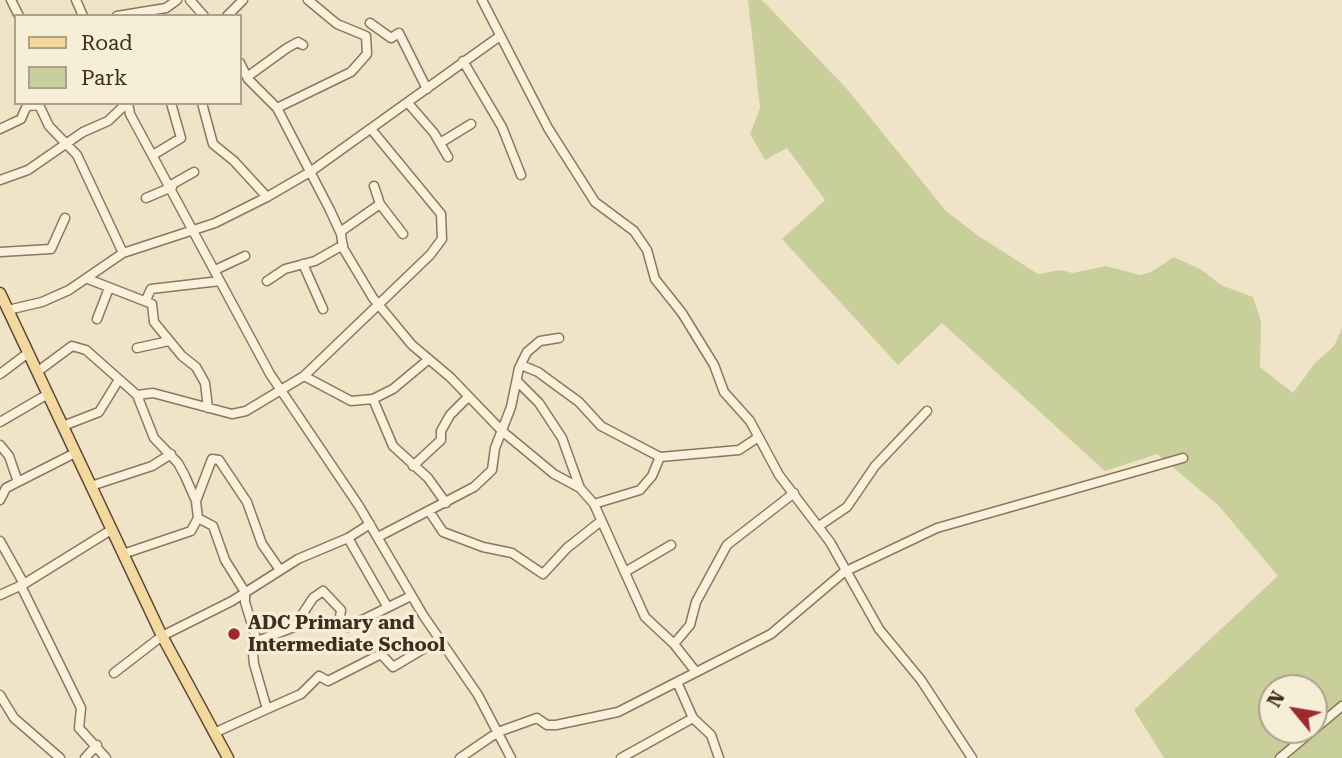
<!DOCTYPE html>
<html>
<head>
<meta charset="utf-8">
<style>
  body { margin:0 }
  #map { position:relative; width:1342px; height:758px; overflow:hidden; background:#f0e4c8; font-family:"Roboto Serif",serif }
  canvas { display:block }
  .legend { position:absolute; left:14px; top:14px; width:228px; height:91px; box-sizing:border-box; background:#f7eed8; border:2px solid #ada18e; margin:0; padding:9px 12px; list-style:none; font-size:21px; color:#3d2e20 }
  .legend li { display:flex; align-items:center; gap:14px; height:35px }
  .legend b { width:35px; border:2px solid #ada18e }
  .north { position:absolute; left:1258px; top:674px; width:70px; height:70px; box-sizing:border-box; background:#f7eed8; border:2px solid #ada18e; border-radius:50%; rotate:300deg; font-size:19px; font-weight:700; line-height:28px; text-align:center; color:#3d2e20 }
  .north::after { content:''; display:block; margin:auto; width:24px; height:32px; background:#9e2a2b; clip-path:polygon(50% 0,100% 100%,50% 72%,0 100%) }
</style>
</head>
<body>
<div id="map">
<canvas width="1342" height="758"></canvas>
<ul class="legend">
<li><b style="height:9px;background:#f3d9a0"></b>Road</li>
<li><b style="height:19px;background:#c9cf9b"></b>Park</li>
</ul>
<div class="north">N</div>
</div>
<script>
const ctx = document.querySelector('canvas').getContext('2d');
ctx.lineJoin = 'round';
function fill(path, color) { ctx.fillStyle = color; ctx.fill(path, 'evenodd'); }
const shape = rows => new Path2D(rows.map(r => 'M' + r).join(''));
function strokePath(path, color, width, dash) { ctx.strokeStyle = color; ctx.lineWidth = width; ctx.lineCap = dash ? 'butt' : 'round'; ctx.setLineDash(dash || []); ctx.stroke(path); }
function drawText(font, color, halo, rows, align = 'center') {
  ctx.font = font + ' "Roboto Serif",serif'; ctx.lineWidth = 7; ctx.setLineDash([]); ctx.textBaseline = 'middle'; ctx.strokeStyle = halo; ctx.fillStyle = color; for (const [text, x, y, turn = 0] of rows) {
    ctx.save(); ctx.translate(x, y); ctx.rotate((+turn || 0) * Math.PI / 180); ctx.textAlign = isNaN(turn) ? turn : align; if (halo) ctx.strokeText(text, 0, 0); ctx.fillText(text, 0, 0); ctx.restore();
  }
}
const green = shape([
  [748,0,761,0,765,3,847,89,946,211,977,235,1038,274,1061,270,1072,273,1106,266,1140,275,1151,272,1174,257,1202,270,1221,285,1253,297,1261,321,1260,367,1293,393,1315,363,1334,346,1342,328,1342,758,1164,758,1134,710,1278,576,1218,505,1157,454,1105,471,942,323,898,365,782,239,825,200,787,148,765,160,750,134,760,108],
  [1272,688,1314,688,1314,730,1272,730]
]);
const minor = shape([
  [11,0,19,16],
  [76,0,83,16],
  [190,0,204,16],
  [482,0,548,128,595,202,634,231,647,250,655,279,682,313,714,365,724,392,750,421,779,475,830,542,879,629,921,680,972,758],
  [117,16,166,8,177,0],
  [227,16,243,0],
  [370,23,391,38,399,33,427,89],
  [463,61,502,127,521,175],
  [240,63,248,79,277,108,330,210,341,234,343,248,373,298,412,345,450,377,502,431,554,474,580,488,594,504,645,617,674,644,696,672],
  [247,77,287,48,298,42,303,45],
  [128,103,130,114,270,374,359,506,423,615,478,695,511,758],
  [202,103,213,144,234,161,267,197],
  [408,103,434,133,448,157],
  [28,106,39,105,49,126,77,155,123,253],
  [277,108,351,72,367,54,366,36,337,24,308,0],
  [0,129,21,119,28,103],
  [440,143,471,124],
  [153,155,181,138,171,103],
  [0,180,28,170,83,132,108,121,127,103],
  [171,185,194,172],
  [374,186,380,204],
  [146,198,172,187],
  [340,232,380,204,403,234],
  [0,252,51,249,65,218],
  [303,264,323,309],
  [215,270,245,256],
  [88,279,152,304,154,322,182,356,196,367,205,383,208,408],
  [267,281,285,269,315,261,343,245],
  [146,300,151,289,220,281],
  [8,310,42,302,69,290,123,253,215,223,267,197,310,172,500,36],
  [97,319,109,288],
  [137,348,169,341],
  [521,365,538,372,579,402,601,426,660,457,739,450,757,438],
  [37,372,72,346,86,350,137,395,154,438,178,463,185,476,196,501,198,518,191,531,123,554],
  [0,374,28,353],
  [304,376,351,401,373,399,393,389,429,359],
  [517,381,539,403,562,438,580,488],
  [137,395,153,393,232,414,246,411,304,376,430,255,442,239,441,214,371,129],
  [373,399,393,446,428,478,446,503],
  [0,422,48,394],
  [63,426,99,412,118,381],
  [0,445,9,456,18,482],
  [413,466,441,440,441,431,450,415,468,397],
  [91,486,152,466,171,454],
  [0,500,6,488,75,453],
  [196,501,212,459,219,460,247,502,262,544,280,570],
  [594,504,640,490,652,476,660,457],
  [429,511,443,532,483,547,512,553,543,574,567,548,601,521],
  [198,518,213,526,225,560,245,592,245,602,255,635,252,643,254,664,267,709,214,733],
  [819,526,847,507,875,466,927,411],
  [378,537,474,487,492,470,495,448,511,407,519,368,527,352,540,341,559,338],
  [348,538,387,606],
  [0,541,24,584],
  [625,572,671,545],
  [21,586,81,708,79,728,106,758],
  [0,595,24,584,111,530],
  [252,643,294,627,313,598,323,591,341,610,340,617,348,627,411,596],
  [674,644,690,625,696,602,727,545,794,493],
  [114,673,162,636,232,601,298,559,348,538,370,524],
  [677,682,693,718,711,735,719,758],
  [0,695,14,718,60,758],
  [267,709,301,694,319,676,328,681,381,654,393,667,440,639],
  [85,758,97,745],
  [460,758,498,732,537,718,547,725,556,725,618,712,771,634,844,572,937,528,1183,458],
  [621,758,693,718],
  [1280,758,1342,706]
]);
const major = shape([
  [0,293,161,634,228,758]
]);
const markers = [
  [234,634,7,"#9e2a2b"]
];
const poiNames = [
  ["ADC Primary and",248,623],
  ["Intermediate School",248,645]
];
fill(green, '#c9cf9b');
strokePath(minor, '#8d765c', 11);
strokePath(major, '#5b4430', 13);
strokePath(minor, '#faf1dc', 8);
strokePath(major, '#f3d9a0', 10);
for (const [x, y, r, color] of markers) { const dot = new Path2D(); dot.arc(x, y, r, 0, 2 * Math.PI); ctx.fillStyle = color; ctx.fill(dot); strokePath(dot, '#f7eed8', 2.5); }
drawText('bold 19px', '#3d2e20', '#f7eed8', poiNames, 'left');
</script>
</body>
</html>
